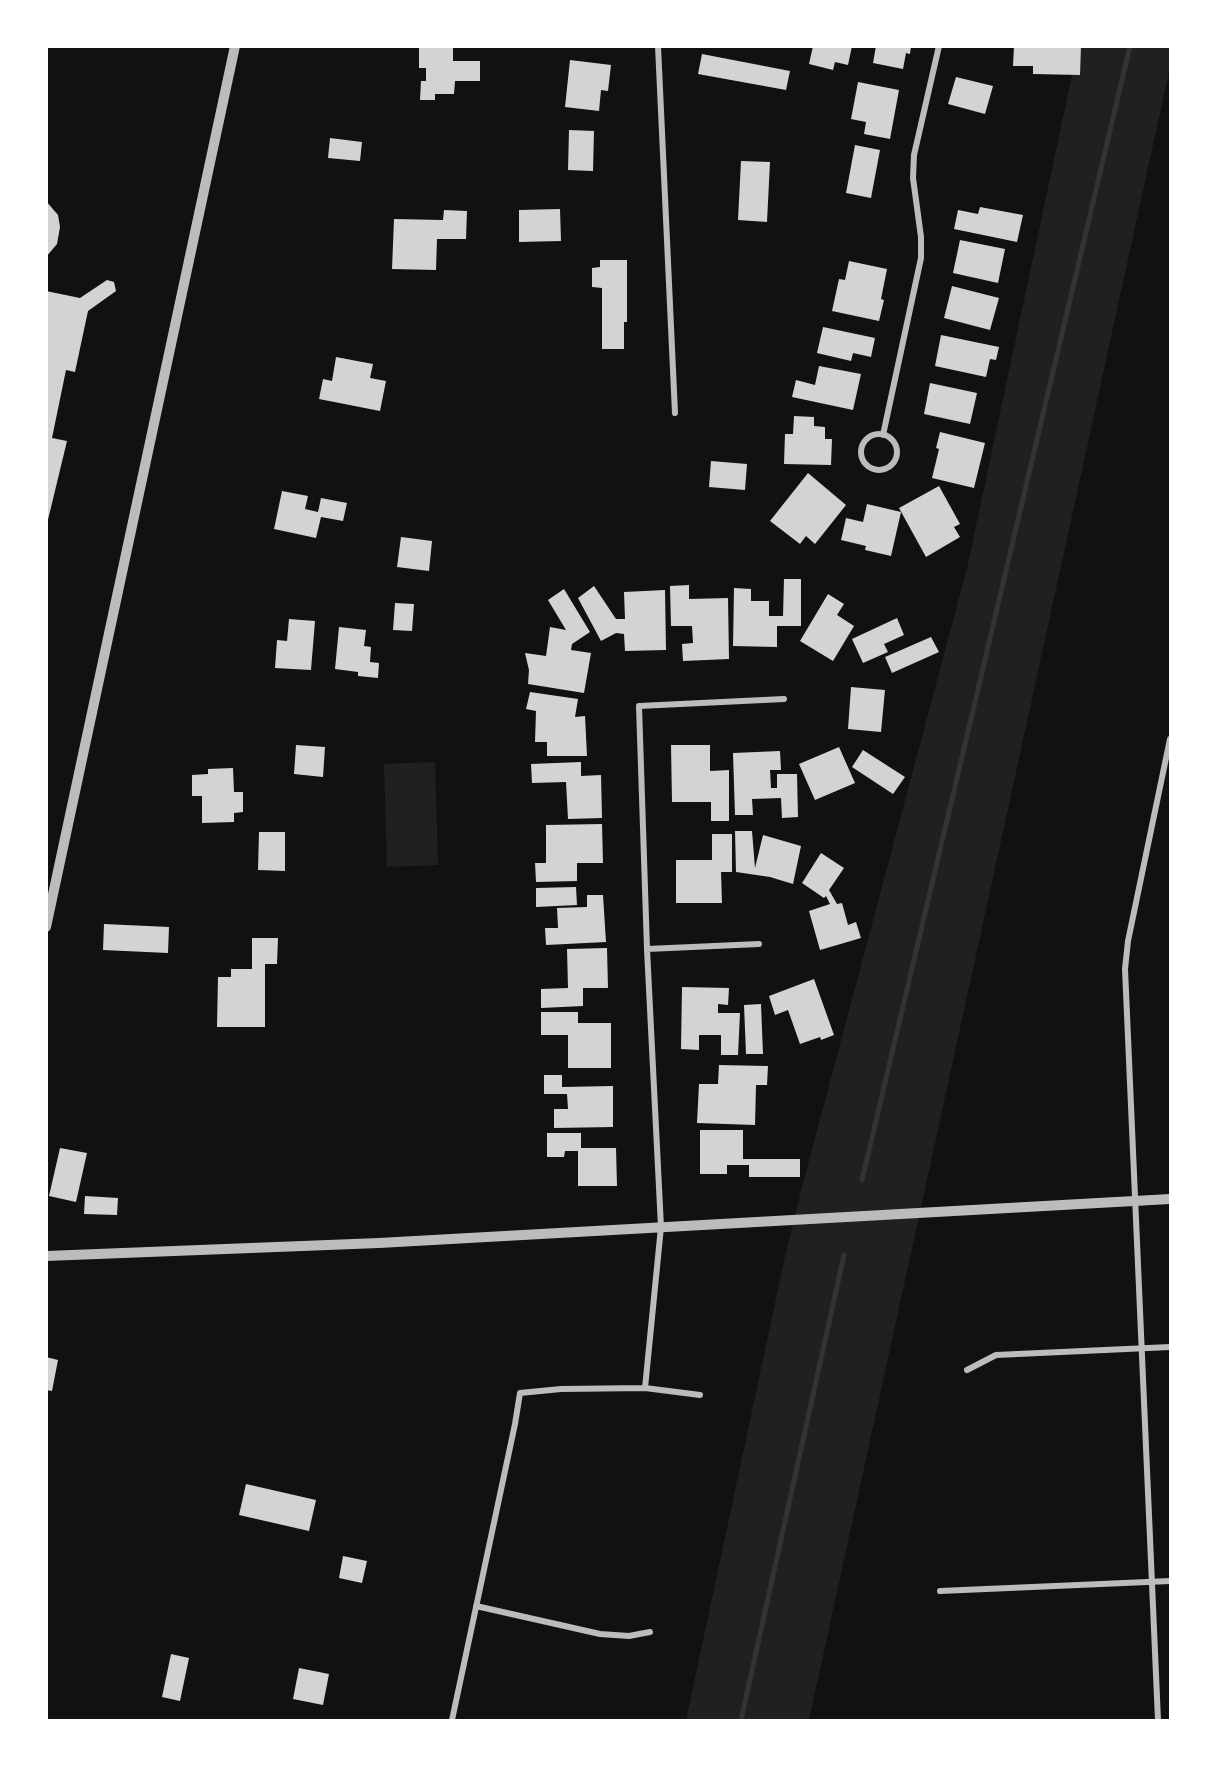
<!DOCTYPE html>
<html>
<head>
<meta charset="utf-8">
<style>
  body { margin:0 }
  #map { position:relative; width:1217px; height:1767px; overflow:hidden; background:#111; font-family:"Source Sans 3",sans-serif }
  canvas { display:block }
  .frame { position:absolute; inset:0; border:48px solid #fff; pointer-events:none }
</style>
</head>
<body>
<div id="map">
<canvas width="1217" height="1767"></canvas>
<div class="frame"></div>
</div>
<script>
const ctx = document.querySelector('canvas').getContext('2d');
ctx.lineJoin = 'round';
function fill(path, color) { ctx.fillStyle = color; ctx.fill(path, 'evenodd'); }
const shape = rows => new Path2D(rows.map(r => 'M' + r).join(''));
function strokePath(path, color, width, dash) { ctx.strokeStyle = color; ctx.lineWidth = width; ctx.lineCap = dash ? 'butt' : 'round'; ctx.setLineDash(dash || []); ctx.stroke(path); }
const green = shape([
  [1078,47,1170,47,1170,67,809,1720,686,1720,784,1261,803,1183,967,568],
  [435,762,438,865,387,867,384,764]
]);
const stream = shape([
  [862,1180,1130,46],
  [741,1720,844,1255]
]);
const building = shape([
  [419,46,453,46,453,61,480,61,480,81,455,81,454,94,435,94,435,100,420,100,421,81,426,81,426,68,419,68],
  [813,46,852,46,848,65,835,62,833,70,809,64],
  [876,46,911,46,910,54,906,53,903,69,873,63],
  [1014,46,1081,46,1080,75,1033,74,1033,66,1013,66],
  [702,54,790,71,786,90,698,74],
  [570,60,611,65,608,91,601,90,599,111,565,107],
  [956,77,993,86,985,114,948,104],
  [858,82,899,90,890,139,864,134,866,122,851,119],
  [569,130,594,131,593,171,568,170],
  [330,138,362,142,360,161,328,158],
  [855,145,880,150,871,198,846,193],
  [741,161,770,162,767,222,738,220],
  [46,201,58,215,60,227,57,244,46,257],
  [980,207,1023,215,1017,242,954,229,958,210,978,214],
  [560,209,561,241,519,242,519,210],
  [444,210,467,211,466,239,437,239,436,270,392,269,394,219,443,220],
  [960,240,1005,249,998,283,953,273],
  [600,260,627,260,627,322,624,322,624,349,602,349,602,288,592,287,592,268,600,267],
  [849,261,887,269,881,299,884,300,879,321,832,311,839,279,845,280],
  [107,280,114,282,116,291,88,311,75,372,66,370,52,438,67,441,46,528,46,291,80,298],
  [952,286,999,298,990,330,944,318],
  [823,327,875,338,871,357,853,353,851,361,817,353],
  [941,335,999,347,996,360,990,359,986,377,935,366],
  [336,357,373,364,370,378,386,381,380,411,319,399,323,379,332,381],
  [819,366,861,374,853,410,792,397,796,380,815,385],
  [930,383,977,393,970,424,924,414],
  [794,416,814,417,814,426,825,427,825,439,832,439,831,465,784,464,785,434,793,434],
  [940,432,985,443,974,488,932,478,939,449,936,448],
  [711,461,747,464,745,490,709,487],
  [808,473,846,505,815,544,806,536,800,544,770,521],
  [939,486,960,524,954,527,960,537,926,557,899,508],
  [282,491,308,496,305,509,318,512,321,498,347,503,343,521,321,517,316,538,274,529],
  [867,504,901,512,891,556,865,550,866,546,841,540,846,518,863,522],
  [401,537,432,541,429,571,397,567],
  [784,579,801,579,801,626,777,626,777,647,733,646,734,588,751,589,751,601,769,601,769,616,783,616],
  [689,585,689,599,728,598,729,659,683,661,682,644,693,643,692,626,671,626,670,586],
  [594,586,616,619,625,619,624,592,665,590,666,650,625,651,624,634,616,633,601,641,578,598],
  [564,589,590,632,572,644,571,650,591,653,584,693,528,684,529,670,525,653,546,656,550,627,566,630,548,600],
  [828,594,844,604,837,615,854,626,833,661,800,641],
  [395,603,414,604,412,631,393,630],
  [897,618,904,635,884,644,888,652,863,663,852,639],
  [289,619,315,621,311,670,275,668,277,640,287,641],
  [339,627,366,630,364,646,371,647,370,662,379,663,378,678,358,676,358,672,335,669],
  [931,637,939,652,892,673,885,657],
  [851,687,885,690,881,732,848,729],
  [530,692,578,699,575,717,585,716,587,756,547,756,547,742,535,742,536,711,526,709],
  [296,745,325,747,323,777,294,774],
  [671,745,710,745,710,771,729,770,729,821,711,821,711,802,672,802],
  [839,747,855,783,815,800,799,764],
  [863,750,905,777,893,794,852,767],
  [780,751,781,770,770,770,771,788,777,788,777,774,797,774,798,817,782,818,781,798,752,799,753,815,735,815,733,753],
  [581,762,581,776,601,775,602,818,568,819,566,782,532,783,531,764],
  [233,768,234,792,243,792,243,812,234,813,234,822,202,823,202,796,192,796,192,775,208,774,208,769],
  [602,824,603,863,577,863,577,881,536,882,535,863,546,863,546,825],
  [735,831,752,831,755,868,763,835,801,846,793,884,770,877,736,872],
  [259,832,285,832,285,871,258,870],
  [712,834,732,834,732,872,721,872,722,903,676,903,676,860,712,860],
  [821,853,844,868,829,890,837,904,842,903,848,925,856,922,861,938,820,950,809,911,830,904,826,896,824,898,802,883],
  [576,887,577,905,536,907,536,888],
  [587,895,603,895,606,942,546,945,545,928,558,928,557,908,587,907],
  [104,924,169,927,168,953,103,950],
  [252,938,278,938,277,964,265,964,265,1027,217,1027,218,977,231,977,231,969,252,969],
  [607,948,608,988,583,988,583,1006,541,1008,541,989,568,988,567,949],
  [814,979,834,1035,821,1040,820,1037,800,1044,788,1010,775,1015,769,996],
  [682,987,729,988,728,1005,718,1004,718,1013,740,1013,738,1055,721,1055,721,1035,699,1035,699,1050,681,1049],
  [761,1004,763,1054,746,1054,744,1005],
  [541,1012,578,1012,578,1023,611,1023,611,1068,568,1068,568,1035,541,1035],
  [719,1065,768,1066,767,1085,756,1085,755,1125,697,1123,699,1084,718,1084],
  [544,1075,562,1075,562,1087,613,1086,613,1127,554,1128,554,1109,568,1109,567,1094,544,1094],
  [700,1130,743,1130,743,1159,800,1159,800,1177,749,1177,749,1165,727,1165,727,1174,700,1174],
  [547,1133,581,1133,581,1148,616,1148,617,1186,578,1186,578,1151,565,1151,564,1157,547,1157],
  [60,1148,87,1153,76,1202,49,1196],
  [85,1196,118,1198,117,1215,84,1214],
  [46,1357,58,1360,52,1391,46,1390],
  [246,1484,316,1500,309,1531,239,1515],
  [343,1556,367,1561,362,1583,339,1578],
  [171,1654,189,1658,180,1701,162,1697],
  [299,1668,329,1674,323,1705,293,1699]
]);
const minor = shape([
  [658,46,675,413],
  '861 452a18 18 0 1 1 36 0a18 18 0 1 1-36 0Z',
  [883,435,921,258,921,237,913,178,914,155,939,46],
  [647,949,759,944],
  [967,1370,996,1355,1170,1347],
  [645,1388,661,1227,647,949,639,706,784,699],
  [940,1591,1170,1581],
  [476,1606,600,1634,629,1636,650,1632],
  [452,1720,515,1424,520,1393,561,1389,645,1388,700,1395],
  [1158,1720,1125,969,1128,941,1170,739]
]);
const tertiary = shape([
  [46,927,235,46],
  [46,1256,379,1243,1170,1199]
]);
fill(green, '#202020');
strokePath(stream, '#333', 5);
fill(building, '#d3d3d3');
strokePath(minor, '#bcbcbc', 6);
strokePath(tertiary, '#bcbcbc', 10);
</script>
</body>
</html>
